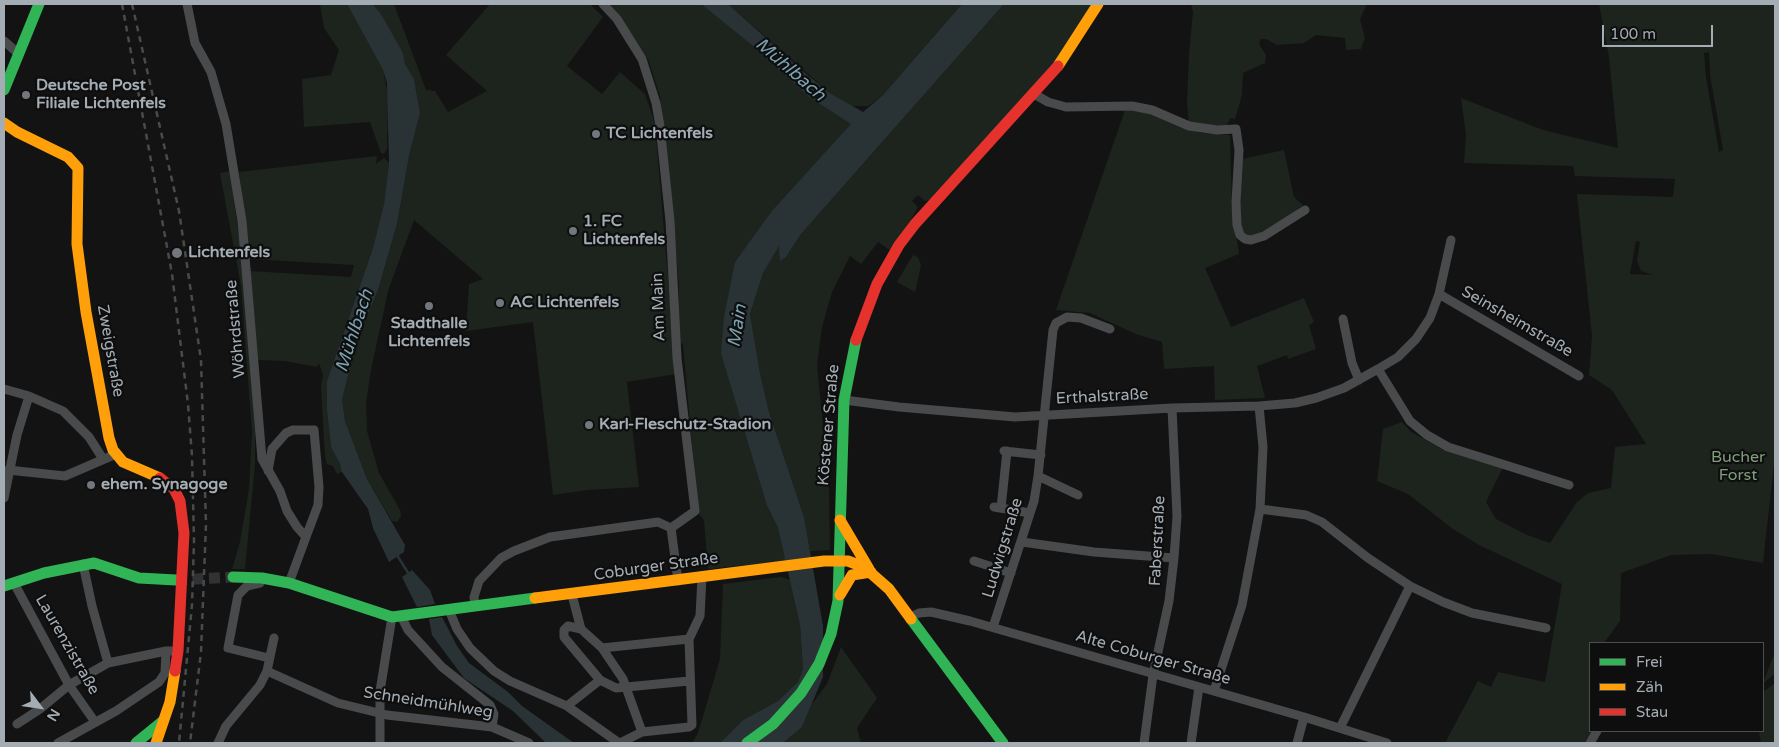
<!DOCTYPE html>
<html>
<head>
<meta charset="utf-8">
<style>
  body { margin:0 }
  #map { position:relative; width:1779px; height:747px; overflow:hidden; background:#131313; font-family:"Varela Round",sans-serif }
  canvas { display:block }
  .frame { position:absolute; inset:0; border:5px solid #a4adb4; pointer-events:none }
  .legend { position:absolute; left:1589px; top:642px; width:175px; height:90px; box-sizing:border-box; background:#0e0e0f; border:1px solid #4a4e51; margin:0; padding:6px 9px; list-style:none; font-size:15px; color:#a4adb4 }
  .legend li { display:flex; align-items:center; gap:10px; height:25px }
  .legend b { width:25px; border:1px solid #4a4e51 }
  .north { position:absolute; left:15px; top:682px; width:50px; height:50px; -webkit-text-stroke:4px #0e0e0f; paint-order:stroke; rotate:121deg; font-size:14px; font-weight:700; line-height:20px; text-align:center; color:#a4adb4 }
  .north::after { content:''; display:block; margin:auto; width:18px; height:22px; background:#a4adb4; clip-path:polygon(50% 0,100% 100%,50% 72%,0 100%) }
  .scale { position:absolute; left:1602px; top:25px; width:111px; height:22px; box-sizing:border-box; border:2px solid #a4adb4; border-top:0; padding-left:6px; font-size:15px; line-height:18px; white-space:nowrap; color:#a4adb4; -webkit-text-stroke:4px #0e0e0f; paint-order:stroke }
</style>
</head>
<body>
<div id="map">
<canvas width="1779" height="747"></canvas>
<div class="frame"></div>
<ul class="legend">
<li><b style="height:6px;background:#30b455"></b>Frei</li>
<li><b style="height:6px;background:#ff9f0a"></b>Zäh</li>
<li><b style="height:6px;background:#e5322d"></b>Stau</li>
</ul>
<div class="north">N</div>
<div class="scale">100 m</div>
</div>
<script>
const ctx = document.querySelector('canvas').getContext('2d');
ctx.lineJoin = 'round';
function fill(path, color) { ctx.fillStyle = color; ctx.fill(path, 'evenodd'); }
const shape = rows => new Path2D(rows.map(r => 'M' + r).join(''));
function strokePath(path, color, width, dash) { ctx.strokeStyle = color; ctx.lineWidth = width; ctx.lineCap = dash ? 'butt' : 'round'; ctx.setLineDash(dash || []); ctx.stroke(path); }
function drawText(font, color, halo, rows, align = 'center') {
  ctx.font = font + ' "Varela Round",sans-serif'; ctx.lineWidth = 4.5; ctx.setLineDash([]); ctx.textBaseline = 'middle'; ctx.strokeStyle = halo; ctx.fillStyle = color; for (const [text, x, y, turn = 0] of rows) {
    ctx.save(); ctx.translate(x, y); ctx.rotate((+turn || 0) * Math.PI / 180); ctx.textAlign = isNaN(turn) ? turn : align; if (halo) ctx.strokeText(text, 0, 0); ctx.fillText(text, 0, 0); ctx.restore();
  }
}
const green = shape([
  [320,4,347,4,383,70,388,95,387,149,384,154,381,153,370,122,304,127,302,79,331,75,339,50,324,28],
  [373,4,394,4,426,90,435,91,448,112,487,91,446,55,490,4,590,4,603,17,567,66,602,94,620,72,645,94,655,124,676,374,627,382,639,487,588,490,553,495,533,322,466,331,469,284,483,279,414,220,388,291,370,375,366,404,367,431,379,473,400,510,401,516,397,522,392,521,367,479,345,421,342,400,357,340,378,290,397,224,409,156,420,113,414,79,405,64,403,53],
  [607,4,701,4,753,46,809,97,852,124,773,211,735,262,721,354,767,506,778,528,786,561,708,569,704,520,698,513,683,344,679,342,679,284,660,96,648,59,627,28],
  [728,4,962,4,883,95,868,106,849,106,831,94],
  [1004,4,1093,4,1053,66,931,200,925,201,918,195,912,201,918,207,907,227,890,250,878,242,861,264,850,256,832,292,822,327,817,365,829,488,830,550,810,551,804,517,769,412,760,373,750,314,763,273,780,244,780,260,786,257,801,234],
  [1191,4,1367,4,1360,19,1365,38,1361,49,1346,50,1345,38,1316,35,1304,43,1277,45,1266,39,1261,39,1259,44,1266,55,1265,63,1243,73,1242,95,1235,119,1231,118,1226,126,1216,127,1189,122,1187,104,1189,54,1193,12],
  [1599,4,1775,4,1775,454,1763,563,1712,554,1671,555,1621,573,1620,621,1604,643,1590,643,1592,731,1584,743,1445,743,1478,681,1491,687,1498,672,1545,682,1562,584,1479,545,1453,529,1408,494,1377,481,1383,429,1402,422,1410,431,1443,450,1503,467,1486,502,1496,519,1527,535,1550,543,1577,502,1588,493,1611,488,1615,447,1646,444,1612,390,1589,375,1592,336,1577,194,1673,197,1675,179,1575,176,1573,166,1464,163,1466,135,1461,98,1543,130,1618,148,1609,57],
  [1709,52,1710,75,1723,150,1719,152,1706,77,1704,53],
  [1636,241,1640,242,1637,261,1641,271,1653,275,1630,274],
  [1125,110,1147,113,1182,128,1202,133,1230,135,1232,209,1239,254,1205,268,1231,327,1304,298,1314,322,1309,325,1316,349,1288,359,1287,355,1257,366,1265,398,1215,400,1214,366,1164,369,1162,342,1136,334,1090,313,1056,310],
  [1284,150,1294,197,1303,205,1279,223,1252,237,1245,236,1242,230,1239,206,1242,159],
  [377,156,376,164,384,158,389,163,384,204,373,248,327,381,327,410,331,446,342,469,342,472,337,474,333,466,327,464,325,457,321,385,323,375,319,363,317,367,285,361,258,360,249,271,351,277,354,265,249,259,239,172],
  [230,171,245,281,255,430,255,464,245,569,232,569,240,542,249,489,252,432,241,286,220,173],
  [913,255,918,257,921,265,915,292,897,282],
  [781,577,790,580,800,625,803,668,798,682,778,701,743,720,720,743,692,743,698,733,720,659,723,584],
  [841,647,877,698,857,728,861,743,783,743,802,727,812,704,827,684],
  [1775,653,1775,674,1763,683,1772,659],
  [1775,683,1775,743,1761,743,1759,731,1763,731,1763,692]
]);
const water = shape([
  [347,4,373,4,382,16,403,53,405,64,414,79,420,113,409,156,397,224,378,290,357,340,342,400,345,421,367,479,405,545,404,552,389,562,373,528,368,509,342,472,340,464,331,447,327,410,327,381,373,248,384,204,389,163,387,83,383,70],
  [701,4,728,4,805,73,831,94,863,112,883,95,962,4,1004,4,801,234,786,257,780,261,779,246,763,273,750,314,760,373,769,412,804,517,823,626,823,677,802,727,783,743,720,743,743,720,778,701,798,682,803,668,800,625,778,528,767,506,721,354,724,317,735,262,772,211,851,124,809,97,753,46],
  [412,570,430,590,435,604,417,607,402,577],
  [442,617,457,646,469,663,508,692,522,706,574,743,546,743,513,711,464,678,432,635,429,619]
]);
const stream = shape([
  [397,555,410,576]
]);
const secondaryTunnel = shape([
  [176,580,233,577]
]);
const street = shape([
  [187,4,195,43,211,72,226,124,242,221,262,459,280,491,287,511,297,527,306,537,289,583],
  [603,4,617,19,642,59,656,103,660,126,670,221,677,358,695,511,671,528,678,581],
  [4,41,19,54],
  [1034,94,1048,102,1066,107,1132,106,1152,110,1189,126,1217,130,1236,129,1239,150,1236,202,1237,225,1240,235,1245,239,1251,240,1264,236,1305,210],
  [1439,294,1579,376],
  [1343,319,1352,363,1359,380],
  [1378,369,1410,421,1427,435,1448,447,1569,485],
  [4,389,29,396,63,411,89,437,103,459],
  [844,400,899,407,1015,417,1172,408,1259,406,1295,403,1316,398,1344,388,1378,369,1398,357,1416,339,1430,318,1439,294,1451,240],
  [1004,451,1041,455],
  [8,470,65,476,116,454],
  [268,471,272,449,286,433,293,430,314,430,319,487,318,505,306,537],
  [1038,476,1078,495],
  [4,498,17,435,29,396],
  [994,507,1030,513],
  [1001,508,1007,451],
  [1260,509,1306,515,1322,522,1368,558,1410,586,1443,602,1472,613,1546,628],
  [1022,542,1094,552,1174,558],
  [974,561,1011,573],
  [83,564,92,606,108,663],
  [262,578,260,583,247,586,238,595,228,648,269,658],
  [14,583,69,685,95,722],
  [572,595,581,629,602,648,623,679,642,732],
  [475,606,474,597,479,581,501,558,514,551,550,537,658,522,671,528],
  [449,610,457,629,470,648,494,671,510,681,567,706,619,743],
  [401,616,408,630,442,667,490,705,494,714,492,727],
  [910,617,919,613,931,612,970,621,1304,717,1387,743],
  [993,627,1034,501,1038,476,1053,330,1056,323,1067,317,1081,318,1110,329],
  [581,629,568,626,564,630,564,637,600,680,616,688,689,681],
  [602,648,689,639],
  [267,671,338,703,387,715,492,727,529,743],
  [1214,691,1242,605,1260,509,1263,447,1259,406],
  [567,706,600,680],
  [17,724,40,709,69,685,108,663,166,651,178,651],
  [1340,728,1410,586],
  [58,743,116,711,159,682,165,673,166,651],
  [218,743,226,726,260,685,267,671,274,638],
  [380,743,380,691,392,617],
  [620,743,642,732,689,727,692,725,689,639,700,616,702,577],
  [1144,743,1153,675,1169,601,1174,558,1177,516,1172,408],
  [1191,743,1199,687],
  [1297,743,1304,717],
  [1590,743,1597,731]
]);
const fast = shape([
  [4,90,39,4],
  [233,577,262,578,289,583,392,617,535,598],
  [4,586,44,573,94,563,139,578,176,580],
  [911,619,1003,743],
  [136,743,163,721],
  [747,743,773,724,801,693,819,664,831,634,838,601,844,400,856,340]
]);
const slow = shape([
  [1058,66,1098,4],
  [4,123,17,132,68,157,78,168,77,244,86,312,109,438,113,450,123,462,160,478],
  [840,520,869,569],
  [840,595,852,575,871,572],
  [535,598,824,561,848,561,864,567,889,589,911,619],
  [156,743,170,702,175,671]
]);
const jam = shape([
  [856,340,877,284,899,245,915,224,1058,66],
  [160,478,174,489,180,501,184,533,178,651,175,671]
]);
const rail = shape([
  [122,4,172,274,188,404,192,456,194,541,192,605,179,743],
  [132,4,179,211,201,360,206,524,201,652,190,743]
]);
const markers = [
  [26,95,5,"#71777c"],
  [596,134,5,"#71777c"],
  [573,231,5,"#71777c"],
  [177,253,6,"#71777c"],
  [500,303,5,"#71777c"],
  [429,306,5,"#71777c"],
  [589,425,5,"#71777c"],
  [91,485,5,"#71777c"]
];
const poiNames = [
  ["Deutsche Post",36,86],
  ["Filiale Lichtenfels",36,104],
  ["TC Lichtenfels",606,134],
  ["1. FC",583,222],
  ["Lichtenfels",583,240],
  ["Lichtenfels",188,253],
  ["AC Lichtenfels",510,303],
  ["Stadthalle",429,324,"center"],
  ["Lichtenfels",429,342,"center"],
  ["Karl-Fleschutz-Stadion",599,425],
  ["ehem. Synagoge",101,485]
];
const streetNames = [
  ["Am Main",659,307,-92],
  ["Seinsheimstraße",1517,322,30],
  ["Wöhrdstraße",236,329,-95],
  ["Zweigstraße",110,351,80],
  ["Erthalstraße",1102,397,-3],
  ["Köstener Straße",829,425,-85],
  ["Faberstraße",1158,541,-87],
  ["Ludwigstraße",1003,548,-73],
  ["Coburger Straße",656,567,-8],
  ["Laurenzistraße",67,645,60],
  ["Alte Coburger Straße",1153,658,16],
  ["Schneidmühlweg",428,703,9]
];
const parkNames = [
  ["Bucher",1738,458],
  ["Forst",1738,476]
];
const waterNames = [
  ["Mühlbach",790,70,41],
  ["Main",738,326,-81],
  ["Mühlbach",355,331,-72]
];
fill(green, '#1d241d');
fill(water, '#293336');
strokePath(stream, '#293336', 2.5);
strokePath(secondaryTunnel, '#303233', 11, [11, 5.5]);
strokePath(street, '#484a4c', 9);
strokePath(fast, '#30b455', 11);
strokePath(slow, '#ff9f0a', 11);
strokePath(jam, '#e5322d', 11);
strokePath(rail, '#484a4c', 2.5, [6, 5]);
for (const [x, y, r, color] of markers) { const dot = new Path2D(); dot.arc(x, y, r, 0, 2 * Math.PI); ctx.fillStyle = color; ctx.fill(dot); strokePath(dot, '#0e0e0f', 2); }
drawText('bold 16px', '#a4adb4', '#0e0e0f', poiNames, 'left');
drawText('16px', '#a4adb4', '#0e0e0f', streetNames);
drawText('16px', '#819f7b', '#0e0e0f', parkNames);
drawText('italic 18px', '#7ba2b0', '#0e0e0f', waterNames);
</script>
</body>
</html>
